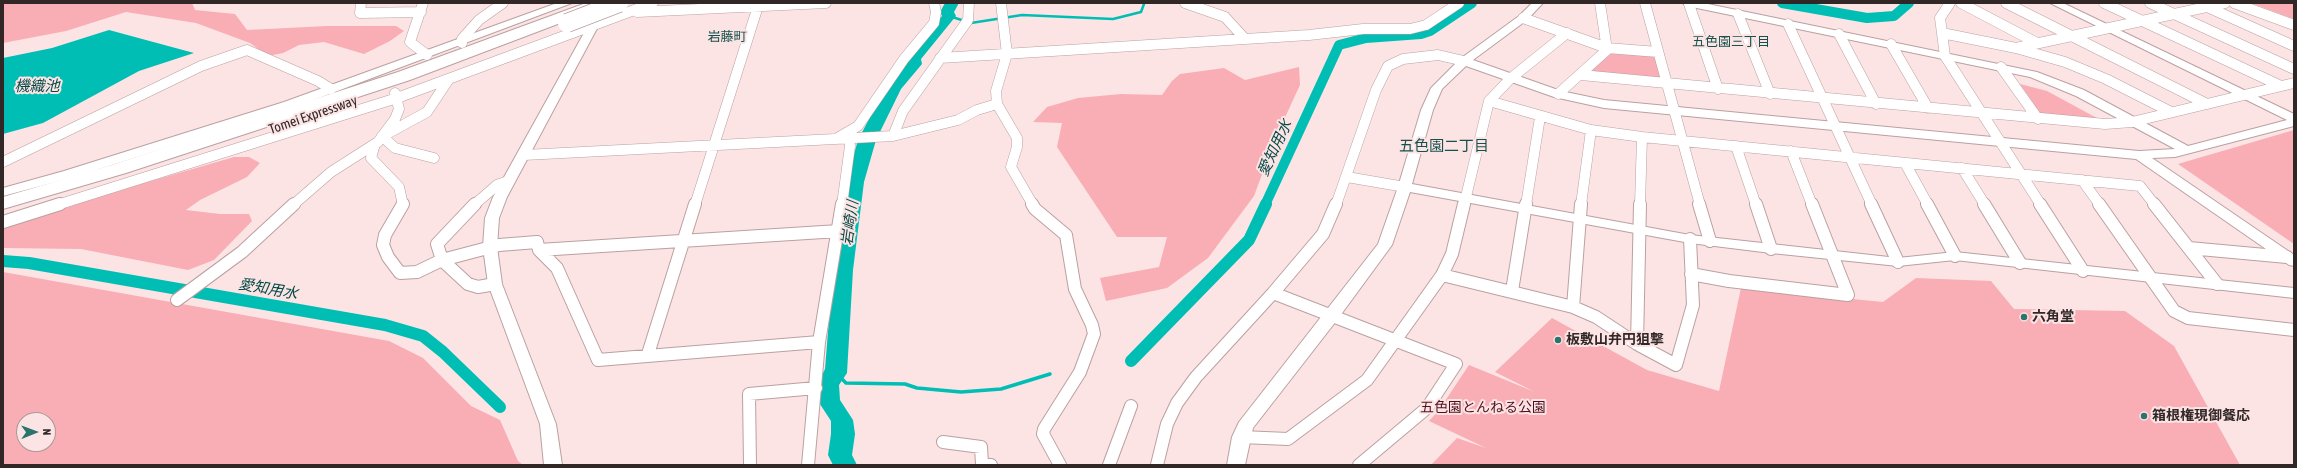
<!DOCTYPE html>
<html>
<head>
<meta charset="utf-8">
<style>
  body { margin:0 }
  #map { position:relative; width:2297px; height:468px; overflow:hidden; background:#fce4e5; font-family:"Asap Condensed",sans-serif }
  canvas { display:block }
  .frame { position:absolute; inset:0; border:4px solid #312727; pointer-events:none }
  .north { position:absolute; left:16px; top:412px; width:40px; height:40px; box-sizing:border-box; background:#fce4e5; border:1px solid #ab9899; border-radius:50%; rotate:89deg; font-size:11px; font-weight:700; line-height:16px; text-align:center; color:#312727 }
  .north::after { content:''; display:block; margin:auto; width:14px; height:18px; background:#2b746e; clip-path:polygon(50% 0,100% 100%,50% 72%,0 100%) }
</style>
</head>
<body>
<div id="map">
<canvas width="2297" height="468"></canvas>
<div class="frame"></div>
<div class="north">N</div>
</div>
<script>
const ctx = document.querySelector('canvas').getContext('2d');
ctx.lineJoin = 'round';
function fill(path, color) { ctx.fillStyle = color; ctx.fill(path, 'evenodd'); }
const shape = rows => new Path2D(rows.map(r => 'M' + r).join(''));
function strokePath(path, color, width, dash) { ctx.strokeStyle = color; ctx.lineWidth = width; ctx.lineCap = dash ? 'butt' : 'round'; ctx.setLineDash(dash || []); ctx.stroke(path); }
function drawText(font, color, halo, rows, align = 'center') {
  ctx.font = font + ' "Asap Condensed","Noto Sans JP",sans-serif'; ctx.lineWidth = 4; ctx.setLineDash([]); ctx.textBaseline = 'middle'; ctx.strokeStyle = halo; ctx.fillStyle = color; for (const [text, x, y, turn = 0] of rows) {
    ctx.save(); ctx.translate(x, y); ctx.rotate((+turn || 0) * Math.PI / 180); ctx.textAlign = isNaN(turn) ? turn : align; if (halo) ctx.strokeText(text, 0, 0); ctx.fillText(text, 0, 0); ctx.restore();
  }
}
const green = shape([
  [3,3,192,3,195,10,235,14,247,30,327,26,396,26,404,31,390,41,364,54,324,42,299,45,283,53,268,56,250,43,196,23,126,12,66,31,3,43],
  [2251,3,2294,3,2294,19],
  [1613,51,1656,53,1663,82,1585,74],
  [1299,67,1300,85,1275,139,1254,196,1208,258,1167,288,1106,301,1100,278,1159,267,1167,237,1117,237,1057,147,1062,123,1033,122,1047,107,1078,98,1121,94,1162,95,1172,81,1180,74,1224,68,1245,80],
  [2020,84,2047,91,2106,123,2043,117],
  [2294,130,2294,244,2178,164],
  [234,157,249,157,260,163,247,177,200,200,186,210,220,214,249,214,252,221,214,260,188,270,81,249,3,248,3,224],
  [3,272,389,341,423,358,471,406,500,420,518,461,523,465,3,465],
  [24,420,48,420,48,444,24,444],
  [1916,278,1991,281,2014,309,2125,311,2174,346,2240,465,1431,465,1457,438,1486,448,1429,421,1439,410,1469,365,1535,392,1495,372,1552,318,1647,370,1719,391,1741,288,1883,302]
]);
const water = shape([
  [109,30,194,53,139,71,43,123,3,134,3,58,52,48]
]);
const streamFar1 = shape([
  [949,16,971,23,1022,15,1113,19,1141,12,1144,4]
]);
const stream = shape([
  [836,373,846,383,905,384,917,388,961,392,1001,389,1050,374]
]);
const canalFar1 = shape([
  [1782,3,1867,18,1894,16,1909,3],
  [1265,205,1339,45,1366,38,1421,34,1430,31,1472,3]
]);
const canal = shape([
  [3,261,29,263,385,325,423,336,443,352,500,407],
  [1131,361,1249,240,1266,204]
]);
const river = shape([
  [945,3,959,3,954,12,956,16,921,59,922,64,901,89,876,140,864,182,853,270,847,373,839,385,840,400,853,420,855,434,852,455,857,465,833,465,828,455,831,434,831,421,818,401,817,385,825,369,833,270,846,182,858,140,886,87,906,63,905,59,908,56,942,16,940,12,945,3]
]);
const minorFar1 = shape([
  [361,3,360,13,421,12],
  [423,3,410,42,427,55],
  [1001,3,1007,54,996,91,997,104,1017,138,1017,147,1011,167,1033,205],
  [1185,3,1225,17,1245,39],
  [1645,3,1700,205],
  [1950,3,1940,18,1945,56,2041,205],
  [1961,3,2037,43],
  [2006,3,2207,104],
  [2104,3,2281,86],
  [2150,3,2294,69],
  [2234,3,2294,25],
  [1689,4,1718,89],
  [2205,6,2294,46],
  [637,12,826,3],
  [1738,14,1770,94],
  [1523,18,1607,48,1658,52],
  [1788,24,1872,205],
  [1942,33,2016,48,2065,62,2106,79,2171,112],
  [1839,34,1876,104],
  [462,43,462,39,479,20,503,3],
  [1891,44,1928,108],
  [2016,48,2225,3],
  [940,58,1309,35,1363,29,1410,29,1426,25,1459,3],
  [2001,67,2038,119],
  [1581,75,2105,124,2132,122,2294,83],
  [1558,94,1607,50,1600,3],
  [1489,101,1591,130,1642,137,2140,186,2155,205],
  [382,136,395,148,434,158],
  [383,136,427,112,449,79],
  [893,136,903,111,968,20,969,3],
  [839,137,858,126,904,59,934,23,936,12,934,3],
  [375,144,371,158,399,187,403,205],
  [1736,146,1756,205],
  [1791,151,1812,205],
  [524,155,893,136,958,120,977,110,997,104],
  [3,162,201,66,247,50,318,81,331,89],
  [1905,163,1928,205],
  [1962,168,1985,205],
  [1347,177,1405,187],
  [2082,180,2100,205],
  [57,205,397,98,653,3],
  [293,205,331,172,378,142,395,119,399,109,395,93],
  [474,205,497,185,508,181],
  [695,205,759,3],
  [842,205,850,146,849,138],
  [1336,205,1376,90,1388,66,1403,59,1438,55,1464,61],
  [1464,205,1489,101,1510,79,1567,33],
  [1526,205,1540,117],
  [1581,205,1591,130],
  [1640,205,1642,137]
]);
const minor = shape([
  [403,204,385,235,383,245,388,257,400,273,417,272,442,260,499,245,537,242,539,250,557,268,598,360,819,342],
  [475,204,437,244,442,260,468,284,478,287,495,284],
  [1032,204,1035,209,1066,235,1075,289,1092,325,1094,334,1080,372,1044,429,1043,434,1060,465],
  [1699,204,1710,241],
  [1756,204,1771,249],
  [1871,204,1898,262],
  [1927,204,1955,256],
  [1984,204,2020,263],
  [2040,204,2083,271],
  [2099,204,2174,311,2188,318,2294,330],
  [2154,204,2217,284],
  [3,222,60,204],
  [2189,248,2287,257],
  [539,250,839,231],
  [1691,274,1729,281,1848,295,1812,204],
  [1442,275,1573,307,1596,317,1637,344,1676,365,1693,305,1690,239],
  [1512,291,1526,204],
  [1273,293,1456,364,1427,408,1359,465],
  [177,300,242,252,294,204],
  [1573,307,1581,204],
  [1637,344,1640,204],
  [648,354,695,204],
  [1241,437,1288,439,1367,380,1442,275,1452,254,1464,204],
  [943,442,981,447,982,464,991,465],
  [750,465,749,394,816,388],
  [808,465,819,342,842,204],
  [1109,465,1131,406],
  [1157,465,1167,424,1177,403,1196,377,1273,293,1323,234,1336,204]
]);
const tertiary = shape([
  [557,3,572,3,292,108,74,177,3,196,3,188,64,171,284,102,557,3],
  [1532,3,1543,3,1527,20,1473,60,1561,91,1604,100,2139,151,2175,149,2076,96,2030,77,1687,6,1682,3,1703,3,2037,72,2084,90,2188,146,2287,120,2050,3,2063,3,2294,114,2294,126,2175,157,2152,158,2294,255,2294,266,2289,265,2136,159,1604,108,1554,97,1466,66,1442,89,1433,110,1412,184,1690,235,1898,258,1955,252,2294,288,2294,298,1955,260,1898,266,1771,253,1690,243,1410,192,1392,245,1337,320,1253,428,1245,465,1227,465,1232,437,1239,422,1378,244,1398,187,1421,110,1431,88,1460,59,1519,16,1532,3],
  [600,4,608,4,609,6,507,197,499,218,497,247,502,284,556,424,562,465,544,465,540,424,488,284,483,247,485,218,493,197,600,4]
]);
const motorway = shape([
  [586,3,592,5,594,8,592,11,410,80,126,173,3,209,3,197,112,165,398,72,586,3]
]);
const motorwayBridge = shape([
  [567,23,619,3]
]);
const markers = [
  [2024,317,4,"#2b746e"],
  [1558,340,4,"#2b746e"],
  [2144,416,4,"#2b746e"]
];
const farQuarternames = [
  ["岩藤町",727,37]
];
const farNeighbourhoodnames = [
  ["五色園三丁目",1731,42]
];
const streetNames = [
  ["Tomei Expressway",313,115,-19]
];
const poiNames = [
  ["六角堂",2032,317],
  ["板敷山弁円狙撃",1566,340],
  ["箱根権現御餐応",2152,416]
];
const parkNames = [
  ["五色園とんねる公園",1483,408]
];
const waterNames = [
  ["機織池",37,86],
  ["愛知用水",1275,148,-65],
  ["岩崎川",850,223,-82],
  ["愛知用水",268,289,10]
];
const neighbourhoodNames = [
  ["五色園二丁目",1444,146]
];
fill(green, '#f8aeb4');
fill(water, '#00beb4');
strokePath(streamFar1, '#00beb4', 2.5);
strokePath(stream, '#00beb4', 3.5);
strokePath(canalFar1, '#00beb4', 10);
strokePath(canal, '#00beb4', 12);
fill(river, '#00beb4');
strokePath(minorFar1, '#bba0a1', 11);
strokePath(minor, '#bba0a1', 14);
strokePath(tertiary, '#bba0a1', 2);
strokePath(motorway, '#bba0a1', 2);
strokePath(minorFar1, '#fff', 10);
strokePath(minor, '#fff', 12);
fill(tertiary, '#fff');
fill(motorway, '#fff');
strokePath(motorwayBridge, '#bba0a1', 20, []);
strokePath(motorwayBridge, '#fff', 18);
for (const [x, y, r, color] of markers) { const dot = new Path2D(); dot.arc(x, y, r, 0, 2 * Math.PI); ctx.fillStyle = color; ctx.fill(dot); strokePath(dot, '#fce4e5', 1.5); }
drawText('13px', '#15514c', '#fce4e5', farQuarternames);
drawText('13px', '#15514c', '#fce4e5', farNeighbourhoodnames);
drawText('14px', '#312727', '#fce4e5', streetNames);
drawText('bold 14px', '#312727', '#fce4e5', poiNames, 'left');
drawText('14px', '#50101d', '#fce4e5', parkNames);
drawText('italic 15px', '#044a45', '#fce4e5', waterNames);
drawText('15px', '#15514c', '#fce4e5', neighbourhoodNames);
</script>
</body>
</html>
